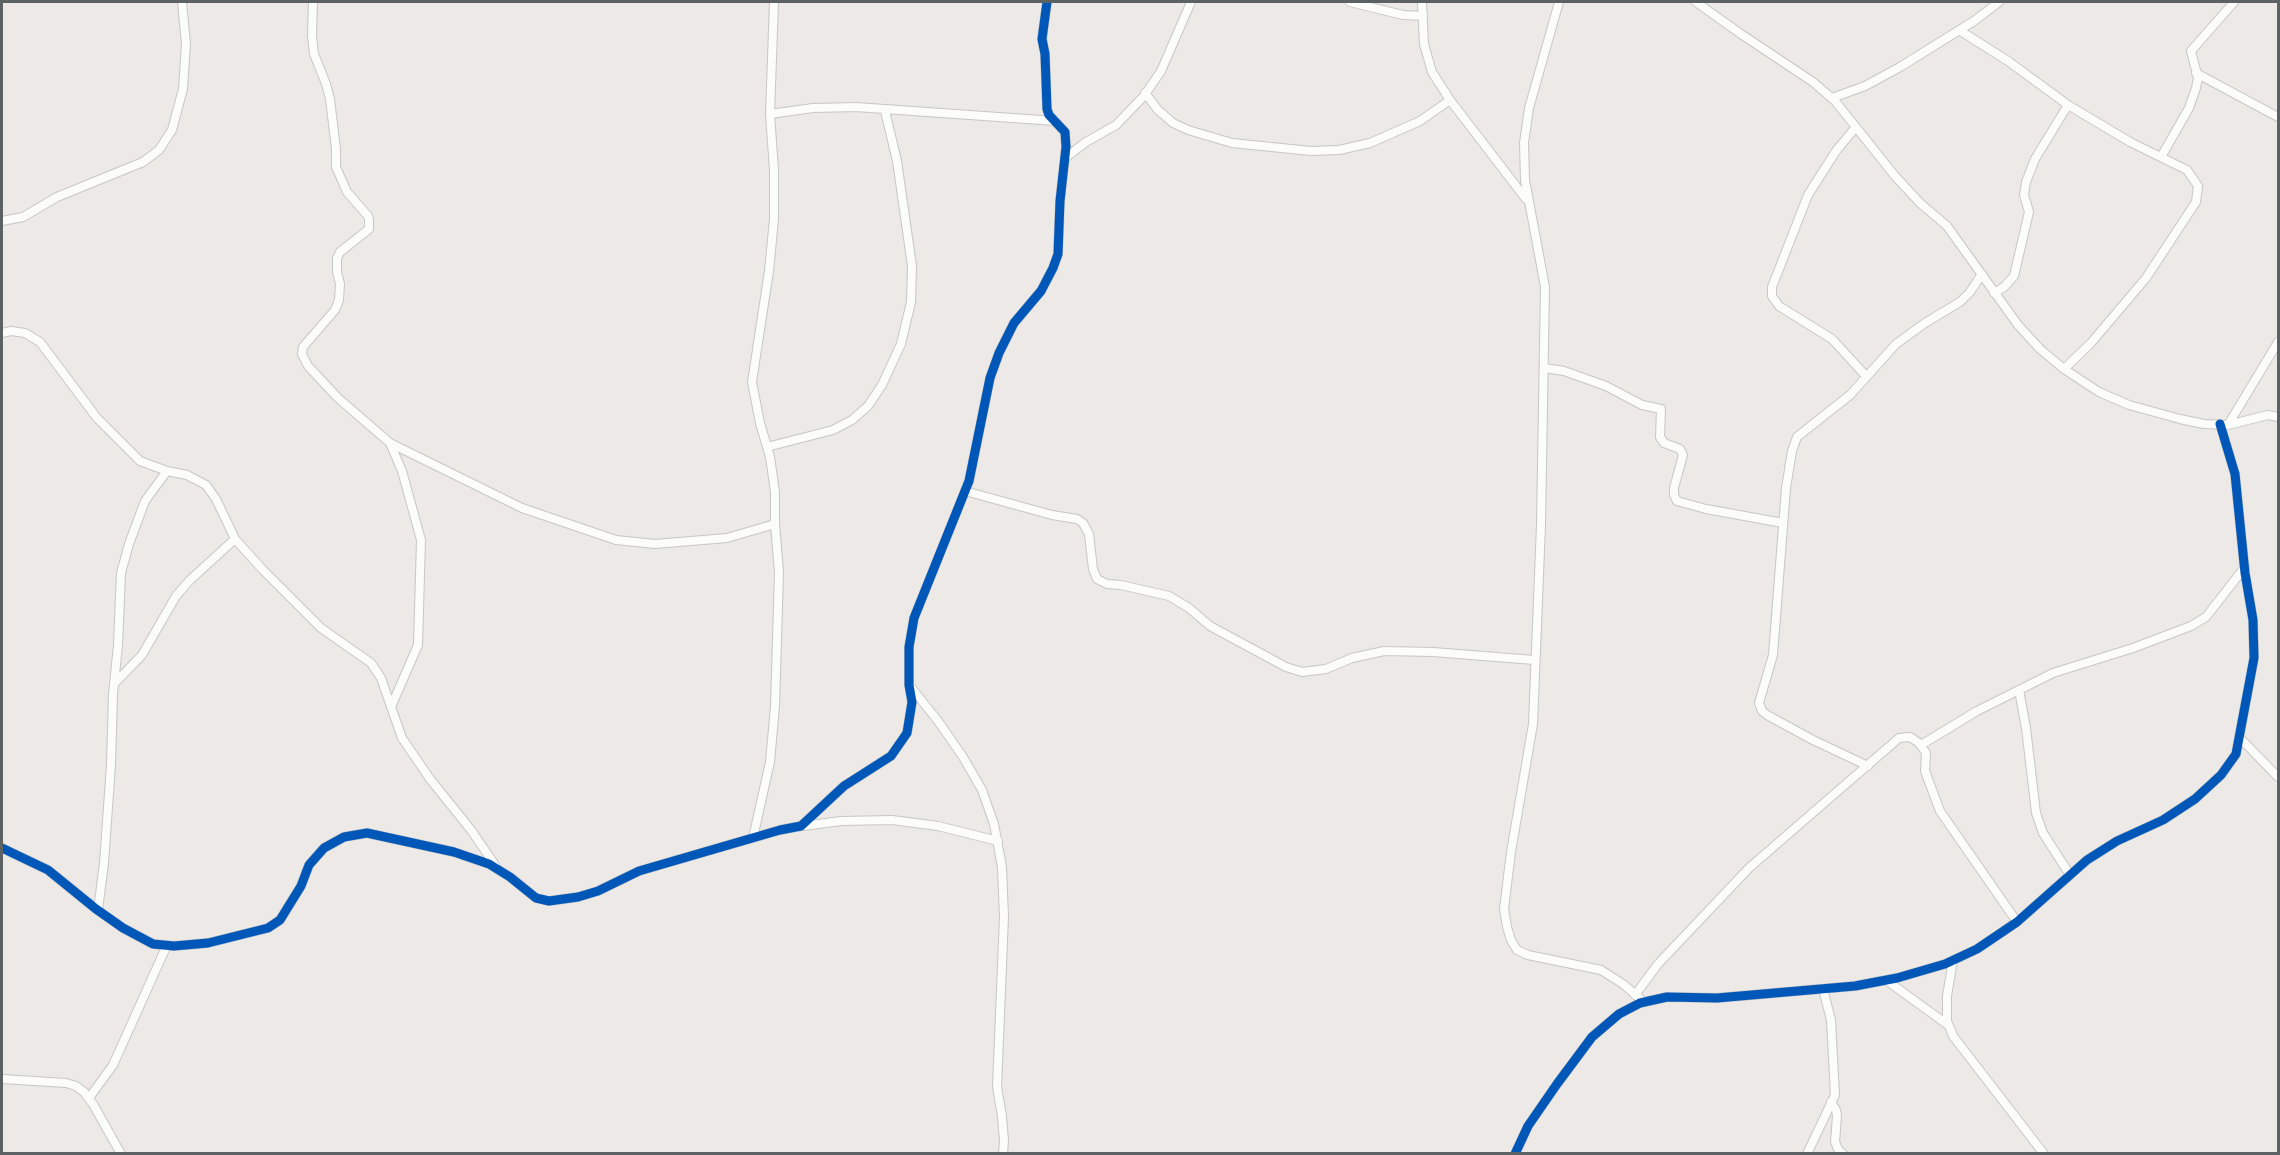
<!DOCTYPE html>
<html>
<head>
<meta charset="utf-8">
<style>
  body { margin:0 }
  #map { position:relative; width:2280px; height:1155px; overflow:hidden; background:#ece9e6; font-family:Quicksand,sans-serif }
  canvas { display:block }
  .frame { position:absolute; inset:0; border:3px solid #5c6164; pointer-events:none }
</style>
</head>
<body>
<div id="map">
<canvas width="2280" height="1155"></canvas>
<div class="frame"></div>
</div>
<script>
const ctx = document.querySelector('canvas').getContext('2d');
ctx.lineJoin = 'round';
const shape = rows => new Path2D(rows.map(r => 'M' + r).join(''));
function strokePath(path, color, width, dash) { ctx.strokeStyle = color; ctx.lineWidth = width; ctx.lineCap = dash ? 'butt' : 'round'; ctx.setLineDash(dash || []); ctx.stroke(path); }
const street = shape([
  [313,2,312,36,314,54,326,84,330,99,336,149,336,167,347,192,368,216,369,220,369,229,340,252,337,258,337,272,340,284,339,300,335,310,303,347,302,354,308,366,338,398,390,443,402,471,421,540,418,645,391,707],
  [1350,2,1403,15,1423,16],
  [1422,2,1424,44,1432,72,1450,100,1526,199],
  [1559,2,1529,108,1524,143,1525,180,1545,287,1541,525,1533,724,1511,852,1504,909,1507,927,1511,940,1517,950,1528,955,1601,970,1623,984,1644,1002],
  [1696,2,1741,34,1813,82,1835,101,1895,176,1920,203,1947,226,2018,325,2040,349,2064,369,2099,392,2129,405,2180,419,2204,424,2228,425,2268,415,2278,417],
  [1959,30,2008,61,2068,105,2130,142,2187,170,2198,186,2196,202,2146,278,2091,343,2064,369],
  [2196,73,2278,117],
  [1145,93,1158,110,1173,123,1188,130,1232,143,1311,151,1339,150,1370,143,1420,121,1450,100],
  [1832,98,1865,86,1900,67,1974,21,1999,2],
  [770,114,813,108,856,107,1055,121],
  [1855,128,1836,151,1808,195,1772,287,1772,296,1779,306,1832,339,1866,376],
  [2161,157,2189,108,2196,88,2198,78,2191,51,2234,2],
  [1065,158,1086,142,1116,125,1144,96,1161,71,1191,2],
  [2,221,23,217,57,197,143,162,159,150,172,130,183,89,186,44,182,2],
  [1994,293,2004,287,2014,276,2029,212,2024,195,2026,182,2035,159,2068,105],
  [2,333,11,331,25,333,40,342,97,418,140,461,167,471,187,475,206,485,216,499,235,539,263,570,321,628,371,663,381,678,402,738,430,779,471,830,497,868],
  [1544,368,1564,371,1606,386,1642,405,1661,409,1660,437,1664,443,1680,449,1683,455,1674,488,1674,495,1677,501,1706,509,1783,523],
  [2228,425,2278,342],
  [390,443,522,508,616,540,655,544,727,538,775,524],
  [767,447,833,430,852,420,868,406,882,385,901,344,911,302,912,266,897,161,885,111],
  [965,491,1052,515,1077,519,1083,523,1089,534,1093,569,1097,579,1107,584,1121,585,1169,596,1189,608,1210,626,1286,667,1302,672,1326,669,1352,658,1384,651,1433,652,1534,660],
  [114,684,142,655,176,596,190,580,235,539],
  [910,686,938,721,963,757,982,790,994,824,1002,867,1004,917,997,1087,1002,1116,1004,1141,1003,1154],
  [2019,690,2026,728,2036,813,2043,833,2070,875],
  [2240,738,2278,777],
  [1921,745,1977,711,2053,673,2133,648,2191,626,2206,617,2245,567],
  [1868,766,1813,740,1767,715,1762,711,1759,703,1773,655,1786,488,1792,451,1797,437,1850,395,1896,344,1925,323,1960,302,1970,292,1982,274],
  [803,826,841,821,892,820,938,826,998,841],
  [753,838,770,762,775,706,779,572,775,524,775,492,770,457,760,423,752,382,769,271,774,219,774,170,770,114,774,2],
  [2,848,48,870,96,909,123,928,153,944,174,946,208,943,268,928,280,920,301,886,309,865,324,848,344,837,367,833,454,852,489,864,510,877,536,898,549,901,578,897,598,891,639,871,780,830,801,826,844,786,891,756,907,733,912,702,909,685,909,647,914,618,969,481,990,378,999,353,1014,323,1041,291,1053,268,1058,254,1060,201,1066,147,1065,132,1049,115,1047,109,1045,54,1042,39,1047,2],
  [98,910,104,863,111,765,113,694,118,645,121,573,129,544,145,501,167,471],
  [1953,960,1947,996,1947,1021,1953,1036,2044,1154],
  [1886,980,1948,1025],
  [1635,995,1658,964,1749,868,1899,738,1910,737,1919,743,1926,753,1925,771,1940,811,2017,922],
  [2,1079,66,1083,76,1086,84,1092,93,1104,121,1154],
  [89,1098,113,1065,167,945],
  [1831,1102,1836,1110,1837,1116,1835,1142,1838,1149,1843,1154],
  [1515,1154,1528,1126,1557,1084,1592,1037,1619,1014,1640,1003,1667,997,1717,998,1855,986,1897,978,1945,964,1977,949,2017,922,2087,860,2117,841,2163,820,2195,799,2221,775,2236,754,2254,658,2253,620,2245,573,2235,474,2220,424],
  [1807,1154,1835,1095,1831,1020,1823,989]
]);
const cycleway = shape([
  [2,848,48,870,96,909,123,928,153,944,174,946,208,943,268,928,280,920,301,886,309,865,324,848,344,837,367,833,454,852,489,864,510,877,536,898,549,901,578,897,598,891,639,871,780,830,801,826,844,786,891,756,907,733,912,702,909,685,909,647,914,618,969,481,990,378,999,353,1014,323,1041,291,1053,268,1058,254,1060,201,1066,147,1065,132,1049,115,1047,109,1045,54,1042,39,1047,2],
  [1515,1154,1528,1126,1557,1084,1592,1037,1619,1014,1640,1003,1667,997,1717,998,1855,986,1897,978,1945,964,1977,949,2017,922,2087,860,2117,841,2163,820,2195,799,2221,775,2236,754,2254,658,2253,620,2245,573,2235,474,2220,424]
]);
strokePath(street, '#c6c7c6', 10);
strokePath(street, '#fcfcfb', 8);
strokePath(cycleway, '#0057b8', 9);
</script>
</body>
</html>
